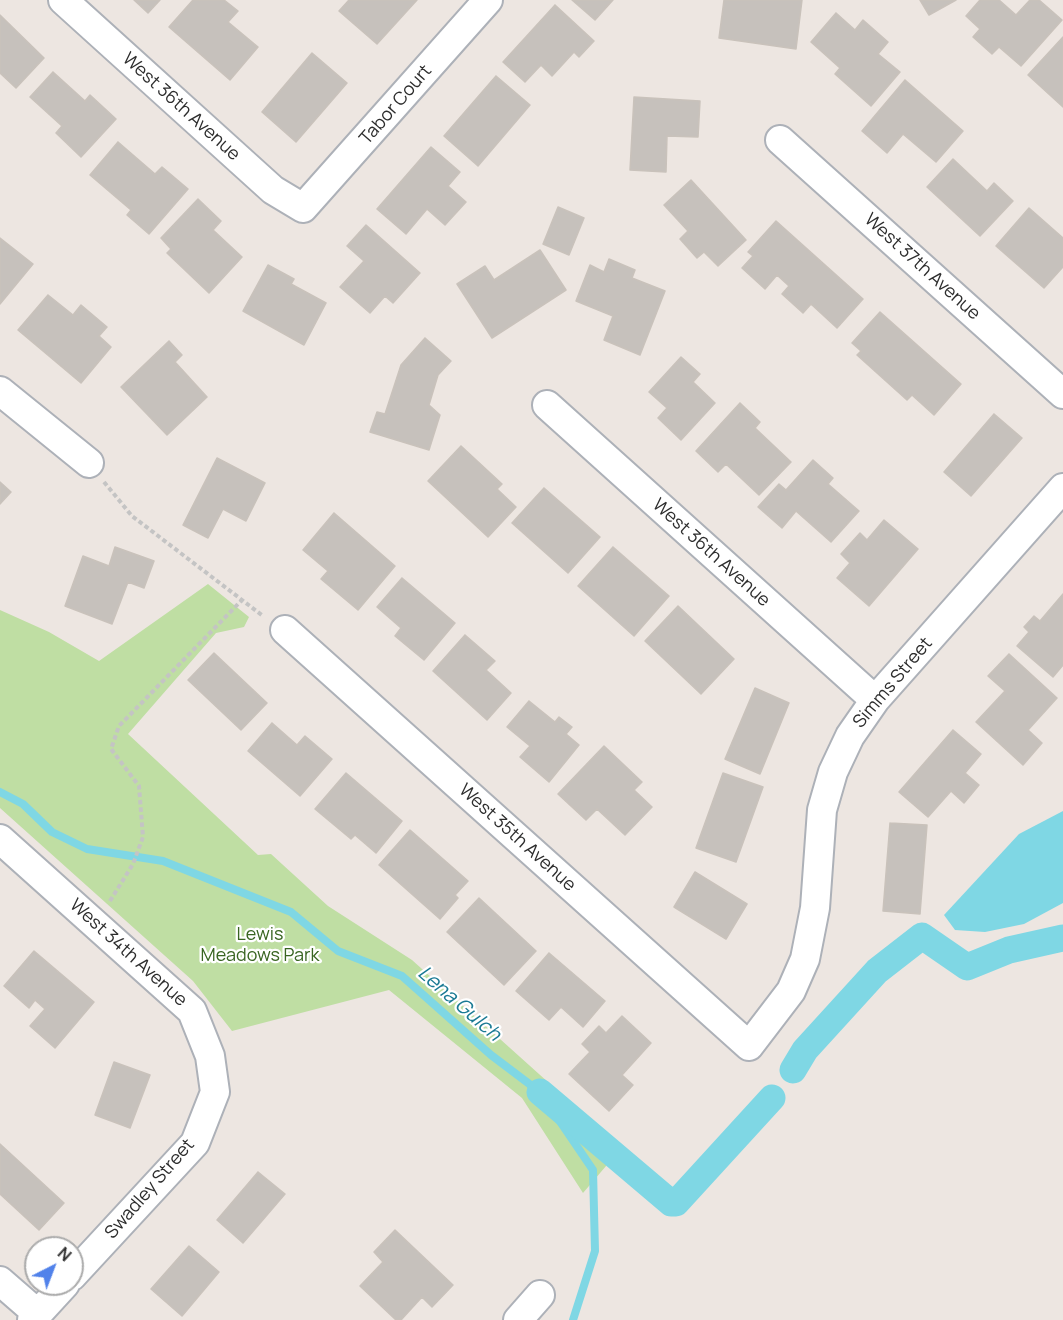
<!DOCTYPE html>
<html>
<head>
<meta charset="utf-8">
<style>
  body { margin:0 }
  #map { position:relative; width:1063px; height:1320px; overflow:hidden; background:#ede6e1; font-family:Manrope,sans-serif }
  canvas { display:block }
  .north { position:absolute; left:24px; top:1236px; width:60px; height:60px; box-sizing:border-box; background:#fff; border:2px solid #ababab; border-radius:50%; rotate:42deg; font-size:16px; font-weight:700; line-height:24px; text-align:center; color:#2d2d2d }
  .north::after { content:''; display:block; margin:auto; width:21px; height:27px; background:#5182ea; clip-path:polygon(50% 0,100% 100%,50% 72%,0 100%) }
</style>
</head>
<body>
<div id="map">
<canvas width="1063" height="1320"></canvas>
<div class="north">N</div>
</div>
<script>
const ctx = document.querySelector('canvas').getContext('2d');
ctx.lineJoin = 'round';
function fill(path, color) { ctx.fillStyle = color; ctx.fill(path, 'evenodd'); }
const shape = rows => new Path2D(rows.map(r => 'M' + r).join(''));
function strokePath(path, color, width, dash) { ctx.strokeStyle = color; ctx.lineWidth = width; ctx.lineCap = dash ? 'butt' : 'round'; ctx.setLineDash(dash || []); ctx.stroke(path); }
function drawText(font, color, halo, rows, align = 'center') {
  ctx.font = font + ' Manrope,sans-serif'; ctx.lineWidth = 4.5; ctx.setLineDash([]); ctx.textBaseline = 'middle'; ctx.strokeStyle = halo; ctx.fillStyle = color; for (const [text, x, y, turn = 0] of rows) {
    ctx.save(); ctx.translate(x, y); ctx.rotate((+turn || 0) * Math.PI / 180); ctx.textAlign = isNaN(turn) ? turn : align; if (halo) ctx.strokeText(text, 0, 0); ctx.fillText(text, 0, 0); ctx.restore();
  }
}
const green = shape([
  [208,584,249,617,244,627,216,633,128,734,258,855,271,854,328,906,412,960,549,1083,612,1159,583,1193,522,1098,389,990,232,1031,193,981,0,808,0,610,49,632,99,661]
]);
const water = shape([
  [1063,811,1063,903,1024,924,985,932,955,930,944,915,1019,834]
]);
const stream = shape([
  [0,792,23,804,52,832,87,849,163,861,291,912,338,951,402,976,491,1055,540,1092,593,1170,595,1251,573,1320]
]);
const canal = shape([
  [793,1070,805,1050,877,971,922,936,967,967,1009,950,1063,938],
  [540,1092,671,1203,676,1203,772,1098]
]);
const building = shape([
  [134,0,160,0,148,13,134,0],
  [193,0,224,0,238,11,228,22,258,47,230,80,169,27,193,0],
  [349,0,417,0,377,44,339,11,349,0],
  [572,0,613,0,595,20,572,0],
  [724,0,802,0,796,49,719,38,724,0],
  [920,0,956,0,929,15,920,0],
  [980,0,999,0,1016,15,1030,0,1039,0,1062,20,1021,66,999,47,992,54,973,37,980,29,966,16,980,0],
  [555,5,594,41,579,57,574,52,552,76,541,65,525,82,503,62,555,5],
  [836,13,855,30,863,20,888,42,878,54,900,72,871,106,835,74,840,68,811,42,836,13],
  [0,15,44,58,16,88,0,73,0,15],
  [1063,37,1063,107,1028,75,1063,37],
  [312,53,347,83,296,142,262,112,312,53],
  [53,72,85,101,90,95,116,119,81,157,56,133,62,126,30,97,53,72],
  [496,76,530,105,478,166,444,136,496,76],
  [905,80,963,131,936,162,903,134,887,153,862,131,905,80],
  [634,97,700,101,698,137,667,136,666,172,630,170,634,97],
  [118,142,155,174,162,167,188,189,149,234,127,215,131,210,90,175,118,142],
  [431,147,460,172,448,186,466,202,445,225,427,209,406,234,377,209,431,147],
  [953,159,987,191,994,183,1013,201,980,236,927,187,953,159],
  [691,180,746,240,718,266,704,252,697,258,680,239,688,231,664,205,691,180],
  [198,199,221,221,213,230,242,257,209,293,167,253,171,249,161,238,198,199],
  [558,207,584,218,569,255,543,244,558,207],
  [1029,208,1063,238,1063,267,1044,288,996,246,1029,208],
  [776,221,863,299,837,328,811,304,803,313,782,294,789,286,777,275,765,289,742,268,753,256,748,252,776,221],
  [366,225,420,273,393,303,385,296,370,313,340,287,364,261,347,246,366,225],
  [0,238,33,264,0,304,0,238],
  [540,250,566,290,492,338,457,284,485,266,494,280,540,250],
  [609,259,635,270,632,278,665,291,640,355,604,340,613,316,576,301,590,265,604,272,609,259],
  [268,265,294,279,291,284,326,303,304,345,243,311,268,265],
  [48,295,73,315,81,305,107,327,99,336,111,347,81,383,18,330,48,295],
  [880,312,961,384,934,415,912,395,907,400,857,355,861,351,852,343,880,312],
  [425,338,451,361,438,375,429,405,440,415,429,450,370,432,377,412,385,414,401,365,425,338],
  [169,341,182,355,175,362,207,397,167,435,121,387,169,341],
  [681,357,700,374,693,382,715,403,681,440,658,418,667,408,649,392,681,357],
  [740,403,760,422,755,428,791,462,759,495,726,464,718,472,696,451,740,403],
  [994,414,1022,438,971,496,944,472,994,414],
  [461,446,502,484,497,489,516,507,488,537,428,481,461,446],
  [217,458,265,483,246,521,223,509,208,538,183,525,217,458],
  [813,460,833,478,828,484,859,511,831,542,796,511,782,528,758,507,779,484,786,490,813,460],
  [0,482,11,492,0,504,0,482],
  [544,488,600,537,568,573,512,523,544,488],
  [334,513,395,566,358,610,321,579,328,571,303,550,334,513],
  [884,520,918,549,869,606,837,578,850,563,841,554,860,533,867,540,884,520],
  [115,547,154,561,144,588,128,582,112,624,65,606,83,556,109,566,115,547],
  [613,547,669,596,634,636,578,586,613,547],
  [402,578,455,623,424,660,395,636,401,628,377,607,402,578],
  [1063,594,1063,665,1053,677,1017,646,1029,632,1024,627,1034,616,1040,621,1063,594],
  [678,606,734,659,701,694,645,641,678,606],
  [465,635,495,661,486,670,511,693,487,720,433,671,465,635],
  [214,653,267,703,241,730,188,680,214,653],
  [1009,654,1057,698,1028,730,1042,743,1023,765,976,722,1005,691,988,676,1009,654],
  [755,688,789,703,760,774,725,759,755,688],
  [529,701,555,722,559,717,572,727,566,734,579,745,549,782,520,757,530,746,507,727,529,701],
  [272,723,297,745,305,736,332,759,300,796,248,751,272,723],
  [953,730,981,754,965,773,979,785,964,803,951,791,928,817,899,792,953,730],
  [604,746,642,782,634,790,652,807,625,835,597,809,586,820,558,794,604,746],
  [346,773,402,821,376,853,355,835,351,839,315,809,346,773],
  [723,773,763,787,736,862,696,848,723,773],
  [890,823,927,825,920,914,883,911,890,823],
  [410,830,468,881,455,895,458,898,440,919,379,865,410,830],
  [695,872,747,904,726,939,674,907,695,872],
  [479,898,536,951,504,985,447,932,479,898],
  [34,951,94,1002,55,1048,30,1026,45,1009,35,1000,29,1008,4,986,34,951],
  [549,953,605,1001,583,1027,561,1007,549,1020,516,991,549,953],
  [622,1016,651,1043,622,1075,633,1085,609,1111,569,1074,590,1052,582,1044,599,1026,606,1033,622,1016],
  [114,1062,150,1075,130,1128,95,1115,114,1062],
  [0,1144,64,1203,39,1230,0,1194,0,1144],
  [258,1172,285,1194,243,1243,217,1220,258,1172],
  [395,1230,453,1285,432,1307,422,1297,401,1320,396,1320,360,1286,383,1262,374,1252,395,1230],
  [189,1246,219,1272,182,1316,151,1289,189,1246]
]);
const path = shape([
  [104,482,132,516,263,616],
  [110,901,133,864,143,837,139,786,111,749,119,726,241,601]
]);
const street = shape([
  [63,0,273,190,303,208,488,0],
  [780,140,1063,394],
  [0,391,89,463],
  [547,405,875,700],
  [285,630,749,1046,791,991,805,959,815,908,822,810,833,772,850,736,875,700,1063,488],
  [0,839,192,1011,210,1056,215,1092,195,1143,72,1276],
  [0,1281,38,1314],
  [32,1320,65,1284],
  [518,1320,540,1295]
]);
const streetNames = [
  ["Tabor Court",396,105,-49],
  ["West 36th Avenue",181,107,42],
  ["West 37th Avenue",922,267,42],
  ["West 36th Avenue",711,553,42],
  ["Simms Street",893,683,-50],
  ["West 35th Avenue",517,838,42],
  ["West 34th Avenue",128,953,42],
  ["Swadley Street",150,1189,-49]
];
const parkNames = [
  ["Lewis",260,935],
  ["Meadows Park",260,956]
];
const waterNames = [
  ["Lena Gulch",459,1004,41]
];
fill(green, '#bfdea3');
fill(water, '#7fd7e4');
strokePath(stream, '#7fd7e4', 8);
strokePath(canal, '#7fd7e4', 27);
fill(building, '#c6c1bc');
strokePath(building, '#c9c2bb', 1.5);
strokePath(street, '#adb1b8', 32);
strokePath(path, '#c4c4c4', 4, [4.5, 3]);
strokePath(street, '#fff', 28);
drawText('18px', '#2d2d2d', '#fff', streetNames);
drawText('18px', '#396522', '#fff', parkNames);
drawText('italic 20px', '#1a7a94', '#fff', waterNames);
</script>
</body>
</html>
